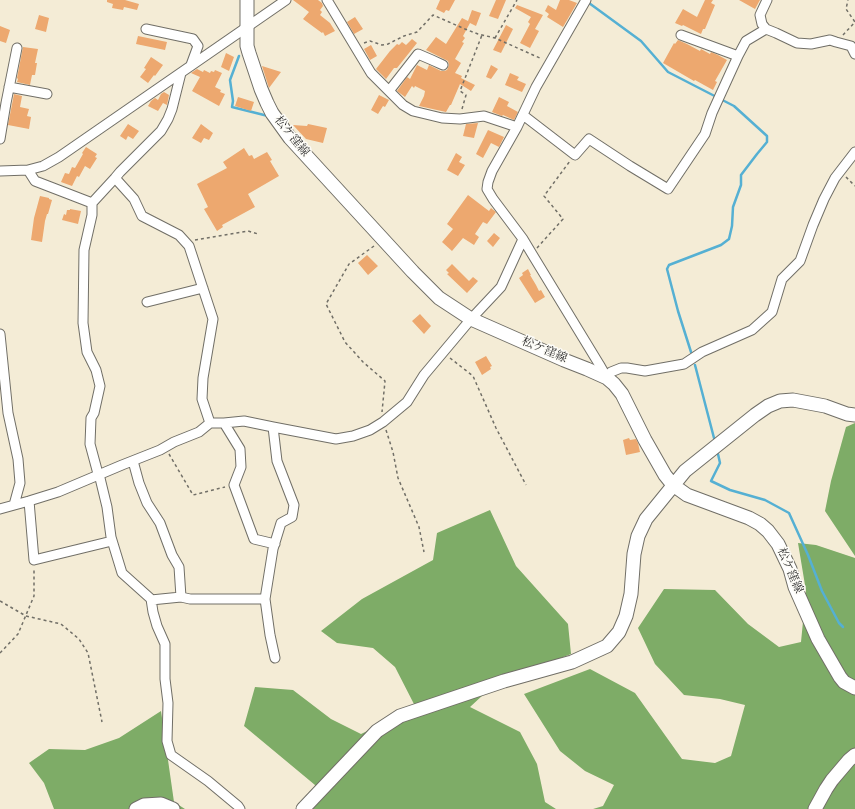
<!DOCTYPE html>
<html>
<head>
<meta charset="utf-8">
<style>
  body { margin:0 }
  canvas { display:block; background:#f4ecd6 }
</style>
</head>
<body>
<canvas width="855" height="809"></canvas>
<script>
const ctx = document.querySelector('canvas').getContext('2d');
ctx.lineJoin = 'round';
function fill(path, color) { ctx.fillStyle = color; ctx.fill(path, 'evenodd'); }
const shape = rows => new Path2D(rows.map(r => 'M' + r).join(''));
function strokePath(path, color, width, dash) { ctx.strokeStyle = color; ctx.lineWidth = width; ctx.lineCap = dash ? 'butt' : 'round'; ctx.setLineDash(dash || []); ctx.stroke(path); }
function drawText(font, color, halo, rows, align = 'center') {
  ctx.font = font + ' Vollkorn,"Noto Serif JP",serif'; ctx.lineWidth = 3; ctx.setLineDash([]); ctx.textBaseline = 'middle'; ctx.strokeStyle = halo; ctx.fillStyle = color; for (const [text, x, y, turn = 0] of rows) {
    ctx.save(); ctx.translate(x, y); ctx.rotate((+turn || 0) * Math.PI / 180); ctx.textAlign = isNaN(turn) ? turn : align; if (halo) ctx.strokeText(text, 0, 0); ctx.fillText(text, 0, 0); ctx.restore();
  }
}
const forest = shape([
  [855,423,855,556,825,511,831,481,846,427],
  [490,510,516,566,568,624,571,654,496,683,470,707,520,732,537,764,545,802,556,809,313,809,315,785,244,726,255,687,293,690,331,719,361,734,416,708,395,667,373,648,337,643,321,631,362,599,433,560,437,533],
  [798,543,816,545,855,558,855,809,593,809,603,806,614,785,585,771,560,751,524,694,590,669,635,693,682,759,715,763,731,756,745,705,720,699,684,695,655,664,638,628,664,589,715,590,748,624,779,647,801,642,806,591],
  [161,711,174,802,185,809,54,809,44,783,29,763,49,749,85,750,119,738]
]);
const stream = shape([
  [589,3,641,41,668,72,734,106,767,136,767,142,757,154,741,175,741,185,733,207,732,226,729,239,721,245,669,265,667,269,678,311,691,352],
  [239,56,230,80,233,101,232,107,268,116,269,117],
  [695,365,714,438],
  [718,454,720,463,711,481,730,490,765,500,789,513,808,555,822,591,839,623,843,627]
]);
const building = shape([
  [107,0,125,0,139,4,137,10,124,7,123,10,112,8,113,4,107,2],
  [293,0,318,0,322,3,323,6,320,10,322,12,320,15,330,23,335,31,325,36,323,32,322,33,303,19,309,12],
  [440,0,455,0,449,11,446,10,444,13,436,9],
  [496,0,506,0,498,19,489,16],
  [560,0,569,0,577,3,563,27,547,17,549,14,545,11,548,5,556,10],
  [705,0,713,0,711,3,715,5,705,29,703,29,701,34,683,25,682,26,675,23,683,9,697,17],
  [739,0,760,0,755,9],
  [517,5,543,15,535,29,539,31,530,48,520,43,530,24,528,22,531,17,515,8],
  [472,10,481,13,476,26,470,23,463,36,465,38,462,42,464,43,455,59,461,63,455,73,462,76,461,78,475,85,471,91,460,84,451,105,450,105,446,112,419,106,424,96,425,91,415,86,414,88,412,86,405,97,397,91,407,77,410,79,417,65,427,70,429,65,441,71,444,71,447,70,449,65,448,61,426,50,436,37,446,44,462,18,468,21],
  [39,15,49,18,46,32,35,29],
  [355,17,363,29,354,34,347,22],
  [506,25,513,29,501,53,493,50],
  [0,26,10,30,6,43,0,41],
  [138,36,167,42,165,50,136,44],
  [412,39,417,43,397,68,394,68,386,79,376,69,390,51,397,44,399,45,402,42,406,45],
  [678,40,687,44,700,51,701,49,710,54,711,52,718,55,727,60,715,81,717,82,713,90,695,80,694,81,663,63,674,43,675,44],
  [371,45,377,56,370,60,364,49],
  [23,47,38,49,35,63,37,63,35,75,32,75,30,85,17,82,18,79,17,78],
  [226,53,234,57,229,71,221,67],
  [151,57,163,65,155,76,154,75,148,83,140,77,146,69,144,68],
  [491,65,498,69,491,79,486,77],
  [262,66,281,72,269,88],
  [197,69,203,72,204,70,210,73,211,71,214,72,215,70,222,73,215,87,221,90,220,92,225,94,219,106,192,91,200,77,191,73],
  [510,73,519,77,517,80,526,84,522,92,505,85],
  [164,92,169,95,167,105,163,103,158,111,148,106,151,101,155,98,158,100,161,94],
  [14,94,22,96,20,107,29,109,27,116,31,117,29,129,8,125],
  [379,95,389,100,385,107,383,106,378,114,371,110],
  [238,97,254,102,251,111,235,106],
  [499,97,509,102,507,106,518,112,514,120,503,115,502,116,492,112],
  [478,123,474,138,463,136,466,124],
  [128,124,139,131,133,139,128,136,126,140,120,136],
  [201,124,213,133,209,140,204,138,201,143,192,138],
  [308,124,327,128,323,143,306,139,293,125,307,126],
  [488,130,504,137,499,147,491,143,483,158,476,154],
  [86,147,97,154,95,157,97,158,90,169,85,166,79,177,77,176,72,186,61,182,65,173,69,174,72,167,75,168,83,154,82,153],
  [244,148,249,156,252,155,254,159,267,152,272,160,270,161,279,176,248,194,255,207,222,225,223,227,217,231,204,209,208,207,197,184,227,168,223,162],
  [456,153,462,157,459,162,465,165,458,176,447,170],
  [468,195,485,208,489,211,491,208,496,212,487,224,483,222,475,234,479,237,474,245,463,238,452,251,442,242,453,229,447,224],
  [40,196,49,198,49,199,52,200,48,214,47,214,45,221,42,242,31,240,34,218],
  [70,209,81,211,78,224,62,220,64,214,66,215,67,210,70,210],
  [494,233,500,238,493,247,487,241],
  [367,255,378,266,368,275,358,263],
  [452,264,469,281,473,277,478,281,467,293,447,274,449,273,446,270],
  [528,269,531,275,530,275,536,285,539,291,541,290,545,297,535,303,519,278,523,275,522,273],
  [420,314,431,326,424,334,412,321],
  [486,356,492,366,490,367,491,369,482,375,475,362],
  [629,438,630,440,636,439,638,443,640,452,626,455,623,440]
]);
const path = shape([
  [843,35,855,22,846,9,848,0],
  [495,38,517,0],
  [364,43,370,41,382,45,388,44,404,36,417,32,433,15,465,29,478,34,495,38,542,59],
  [462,109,466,95,460,91,482,35],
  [846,177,855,186],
  [195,240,248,231,258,234],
  [374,246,349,264,326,304,345,342,363,362,385,381,382,412],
  [537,248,563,219,544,196,570,161],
  [450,358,473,376,496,428,526,485],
  [386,430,393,452,398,478,419,527,424,552],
  [169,454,193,495,225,487],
  [0,601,26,616,61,624,79,639,88,653,102,722],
  [0,653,18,634,34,596,34,568]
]);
const street = shape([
  [327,0,371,73,403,105,413,111,442,118,460,119,484,116,517,127],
  [586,0,536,87,517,127,492,171,488,182,487,189,493,199,523,239,532,254,599,364,607,378,611,372,621,368,627,368,645,371,684,364,702,352,752,330,772,312,782,279,800,261,813,225,824,199,835,178,855,152],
  [146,29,193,39,198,46,191,65],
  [766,29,776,33,797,43,811,44,830,40,836,42,851,46,855,54],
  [681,35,738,56],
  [181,73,172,109,168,119,161,131,120,172,115,178,92,203,92,215,84,250,83,323,87,352,96,370,100,386,94,413,91,418,90,444,97,470,99,474,107,507,111,537,122,573,151,599,153,612,157,626,165,644,165,679,168,703,167,741,171,755,208,781,238,806,240,809],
  [9,87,47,94],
  [389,91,418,54,432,60,443,65],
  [523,115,575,155,589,139,630,166,668,189,705,134,712,113,738,56,746,41,766,29,762,24,760,15,767,0],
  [0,139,6,103,17,48],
  [28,170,35,181,92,203],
  [0,171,28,170,43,166,59,157,286,0],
  [115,178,134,199,142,216,179,235,189,246,213,319,203,378,202,399,210,423],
  [147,302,203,288],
  [0,334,8,413,18,459,20,483,14,505],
  [224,423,240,449,241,467,234,485,254,539,275,544],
  [273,427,277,461,294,505,292,517,281,523,273,549,265,599,270,635,275,658],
  [133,461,139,483,147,503,160,523,172,555,179,567,181,597],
  [29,501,34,560,112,541],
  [0,509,29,501,58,492,122,465,160,450,174,442,199,432,210,423,224,423,244,421,273,427,336,439,353,436,370,430,383,422,407,402,424,375,471,319,501,287,523,239],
  [151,600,181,597,190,599,265,599]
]);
const secondary = shape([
  [247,0,247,46,249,53,261,89,267,103,272,113,290,138,413,272,439,298,471,319,564,360,587,369,607,378,614,384,622,394,645,440,665,475,673,485,687,495,749,518,760,524,768,531,778,544,790,569,795,587,818,639,840,677,844,682,855,688],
  [136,809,144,805,161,804,173,809],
  [303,809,377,731,400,716,504,681,572,662,607,646,619,632,626,616,631,594,634,554,638,536,646,519,685,471,755,415,768,406,780,401,793,400,825,406,847,414,855,415],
  [815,809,826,789,832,780,849,760,855,755]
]);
const streetNames = [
  ["松ケ窪線",291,137,51],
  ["松ケ窪線",544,351,23],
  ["松ケ窪線",789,571,67]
];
fill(forest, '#7eac67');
strokePath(stream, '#55b0d3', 2.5);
fill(building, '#eda86f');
strokePath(street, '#716f67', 11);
strokePath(secondary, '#716f67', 15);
strokePath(path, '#716f67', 1.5, [3, 3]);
strokePath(street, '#fff', 9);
strokePath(secondary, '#fff', 13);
drawText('12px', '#2b2b2b', '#fdfcf7', streetNames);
</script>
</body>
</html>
